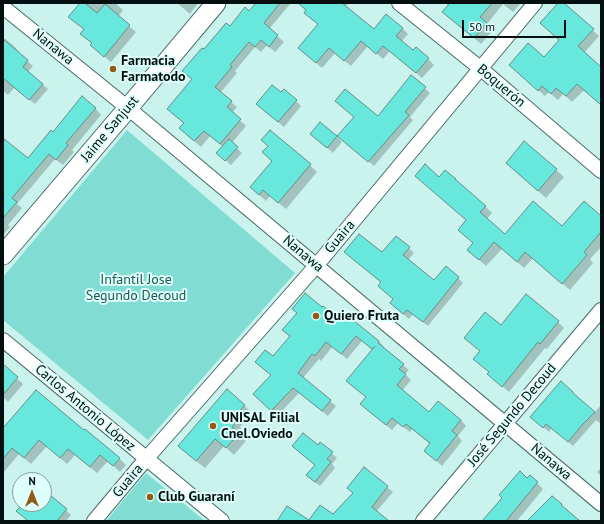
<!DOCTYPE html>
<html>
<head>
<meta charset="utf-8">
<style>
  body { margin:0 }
  #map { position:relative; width:604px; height:524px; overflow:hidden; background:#cbf3ee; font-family:"PT Sans",sans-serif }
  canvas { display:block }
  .frame { position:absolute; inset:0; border:4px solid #03100f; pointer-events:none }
  .north { position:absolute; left:12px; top:472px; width:40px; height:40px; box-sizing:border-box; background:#defffb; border:1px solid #869f9d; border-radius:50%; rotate:0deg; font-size:11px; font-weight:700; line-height:16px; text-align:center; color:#03100f }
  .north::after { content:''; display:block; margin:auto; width:14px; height:18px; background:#935917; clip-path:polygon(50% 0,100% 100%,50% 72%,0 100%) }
  .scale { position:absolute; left:462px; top:20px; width:104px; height:18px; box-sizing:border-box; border:2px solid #03100f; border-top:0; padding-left:5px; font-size:12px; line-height:14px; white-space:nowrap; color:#03100f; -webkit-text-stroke:3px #defffb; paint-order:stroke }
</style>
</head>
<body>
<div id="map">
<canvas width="604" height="524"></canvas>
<div class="frame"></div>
<div class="north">N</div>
<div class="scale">50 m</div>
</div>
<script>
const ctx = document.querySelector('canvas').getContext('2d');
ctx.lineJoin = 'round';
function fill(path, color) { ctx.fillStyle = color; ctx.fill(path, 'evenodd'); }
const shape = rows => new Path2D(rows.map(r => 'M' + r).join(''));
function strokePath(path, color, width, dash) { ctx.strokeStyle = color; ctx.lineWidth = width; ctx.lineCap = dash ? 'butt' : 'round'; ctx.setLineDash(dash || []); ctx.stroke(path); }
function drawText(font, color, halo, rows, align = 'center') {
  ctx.font = font + ' "PT Sans",sans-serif'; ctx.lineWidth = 4; ctx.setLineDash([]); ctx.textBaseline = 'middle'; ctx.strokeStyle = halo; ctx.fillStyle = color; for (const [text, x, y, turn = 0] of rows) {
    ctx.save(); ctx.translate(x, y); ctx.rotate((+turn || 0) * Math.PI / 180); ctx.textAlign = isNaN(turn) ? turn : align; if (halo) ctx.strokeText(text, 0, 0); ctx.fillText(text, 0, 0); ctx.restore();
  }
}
const green = shape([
  [127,130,295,273,148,440,3,320,3,277],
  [146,473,205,521,106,521]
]);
const shadow = shape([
  [81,3,115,3,123,10,118,17,136,32,111,62,98,51,92,44,82,34,85,30,76,23],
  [177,3,198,3,190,14],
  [257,3,291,3,269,29,284,42,275,52,267,45,261,52,255,47,235,71,237,73,220,93,237,107,232,113,246,126,232,143,242,153,231,165,223,158,223,147,210,136,201,147,186,134,185,124,174,114,193,80,204,51,249,12],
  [298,3,349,3,345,7,374,31,402,28,408,34,401,42,413,52,428,59,434,65,422,78,390,51,383,59,368,46,351,66,335,53,322,68,299,48,319,25,311,19,307,11],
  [445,3,521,3,513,12,503,4,487,24,493,30,481,44,451,19,449,6],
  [559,3,562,3,599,36,584,53,601,68,601,105,584,90,572,102,563,94,558,100,549,92,545,96,516,71,544,58,560,40],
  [3,37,14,46,19,52,18,53,33,66,28,72,48,89,35,104,14,88,8,95,3,91],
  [412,77,430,93,410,117,413,120,374,166,340,138,339,139,342,142,333,153,317,139,320,124,338,138,355,117,378,118],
  [282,94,296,101,301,106,284,127,262,109],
  [95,108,101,115,72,150,74,152,63,165,55,159,17,204,22,208,8,225,10,227,3,235,3,139,28,159,53,133],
  [270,131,310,165,317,172,286,209,270,196,266,201,258,194,273,161],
  [507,163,556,170,564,177,546,198],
  [439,178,485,206,492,213,487,219,505,235,562,227,601,217,601,247,590,259,593,263,570,290,533,258,524,268,502,249,486,266,468,250,474,243,467,220],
  [409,248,414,253,408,260,435,281,458,278,463,283,428,326,413,314,409,319,396,308,391,303,394,299,382,283,345,252,382,254],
  [558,322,564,328,547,349,545,348,509,392,495,380,490,372,474,359,501,326],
  [343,323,379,341,384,347,383,348,409,370,405,374,411,380,402,391,429,413,461,420,466,426,458,436,462,441,442,466,431,456,430,444,412,429,410,432,398,423,392,430,367,410,367,397,373,350,362,341,347,359,332,347,321,361,319,359,303,378,336,406,328,416,299,393,277,416,254,394,272,375,273,358,290,337,283,330],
  [3,366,23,384,8,402,3,397],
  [244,405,252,413,240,427,243,431,239,435,246,441,234,455,224,446,205,468,187,454],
  [601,405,601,424,596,420,573,446,552,428,549,432,537,422,594,413],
  [3,430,84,432,119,458,126,465,120,472,108,461,97,473,75,455,67,464,47,446,31,464,19,454,3,473],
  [320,444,337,458,332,464,335,468,320,486,312,480,316,466,293,446,318,447],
  [364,468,393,492,376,512,388,521,310,521,333,516,354,493],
  [601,468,601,476,597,472],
  [527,479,537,483,543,489,517,521,483,521],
  [44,491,71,515,66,521,26,521,27,520,24,504,44,504]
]);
const building = shape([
  [80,3,85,3,97,13,105,4,130,25,104,57,90,45,92,43,80,34,84,29,68,17,80,3],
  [256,3,280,3,264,23,278,35,269,47,261,40,255,47,249,42,230,65,232,67,215,87,232,101,227,107,241,119,220,144,204,131,194,141,179,128,184,123,167,109,192,79,182,71,202,48,204,49,226,23,230,26,245,7,249,11,256,3],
  [298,3,342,3,374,29,386,14,403,28,396,36,413,50,416,47,429,58,416,73,383,46,376,54,361,41,344,61,329,48,316,63,298,48,318,24,304,13,306,10,298,3],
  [450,3,492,3,480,17,487,23,474,38,442,12,450,3],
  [558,3,564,3,594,29,578,46,601,67,601,105,577,84,566,96,556,88,551,94,542,86,538,91,509,65,528,43,544,57,559,40,540,23,558,3],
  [3,39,28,60,23,67,43,84,29,100,3,78,3,39],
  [411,75,426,87,405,112,409,115,368,162,337,136,354,117,335,101,345,89,378,116,411,75],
  [272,85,281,92,284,89,297,100,278,122,256,104,272,85],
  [82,96,96,108,66,143,68,145,56,160,49,154,12,198,17,202,3,218,3,138,28,158,51,130,53,132,82,96],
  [320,122,337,136,327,148,310,134,320,122],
  [270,130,311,164,278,203,263,190,259,195,250,187,272,161,262,152,268,146,261,140,270,130],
  [229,139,238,147,225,161,216,153,229,139],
  [524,141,557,169,538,191,506,163,524,141],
  [425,164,439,177,445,170,456,179,455,179,486,206,480,212,505,234,533,201,562,226,584,201,601,216,601,232,584,252,587,255,562,284,525,252,517,262,494,242,479,260,467,250,473,243,458,230,466,220,415,176,425,164],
  [359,234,382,252,396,236,410,247,403,255,434,280,446,266,459,277,423,322,407,310,403,314,390,303,393,299,378,286,381,282,344,252,359,234],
  [305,293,322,307,323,306,343,322,348,316,379,341,378,343,404,364,399,369,406,374,397,385,429,412,438,401,461,420,452,431,457,435,436,461,424,451,430,443,406,424,403,427,392,418,386,425,360,404,366,397,346,381,375,346,372,349,356,336,341,354,326,342,315,356,312,354,298,373,331,400,322,411,293,388,271,411,253,394,271,375,255,362,265,350,273,356,290,336,282,330,297,313,292,309,305,293],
  [526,294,559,321,540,344,538,342,502,387,487,374,489,372,473,359,480,351,464,338,485,312,501,325,526,294],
  [3,364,18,377,3,395,3,364],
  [561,381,573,392,573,393,595,412,583,424,568,442,546,424,543,428,530,417,561,381],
  [227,389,245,405,232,419,236,422,232,427,239,433,226,448,215,439,196,461,178,446,227,389],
  [36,390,84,430,85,429,120,458,113,466,100,455,90,467,68,449,60,458,39,440,24,458,12,448,3,459,3,428,36,390],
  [303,433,318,445,320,442,333,452,327,459,331,462,315,482,306,475,315,465,292,446,303,433],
  [364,467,388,486,372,507,389,521,277,521,287,506,309,520,320,505,333,514,353,493,347,488,364,467],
  [520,471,527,478,530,475,538,482,506,521,482,521,502,498,499,495,520,471],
  [44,490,67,509,57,521,28,521,16,511,23,504,44,504,44,490],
  [552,496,562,504,561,505,580,521,527,521,552,496]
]);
const street = shape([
  [399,3,480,68,601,171],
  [3,7,128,108,601,504],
  [3,340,222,521],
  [94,521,146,459,316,266,535,3],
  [423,521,601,310]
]);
const secondary = shape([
  [3,255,128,108,216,3]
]);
const markers = [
  [113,69,4,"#935917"],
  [316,316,4,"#935917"],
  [213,426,4,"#935917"],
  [150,497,4,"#935917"]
];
const streetNames = [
  ["Nanawa",53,47,39],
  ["Boquerón",501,86,40],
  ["Jaime Sanjust",110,129,-50],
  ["Guaira",340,237,-50],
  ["Nanawa",303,254,40],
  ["Carlos Antonio López",85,408,40],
  ["José Segundo Decoud",512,415,-50],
  ["Nanawa",551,462,40],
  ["Guaira",128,481,-50]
];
const poiNames = [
  ["Farmacia",121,61],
  ["Farmatodo",121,77],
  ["Quiero Fruta",324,316],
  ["UNISAL Filial",221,418],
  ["Cnel.Oviedo",221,434],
  ["Club Guaraní",158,497]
];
const parkNames = [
  ["Infantil Jose",136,280],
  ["Segundo Decoud",136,296]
];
fill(green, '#81dcd3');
fill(shadow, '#0003');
fill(building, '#68e8dd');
strokePath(building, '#678d88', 1);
strokePath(street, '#476b67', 16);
strokePath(secondary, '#476b67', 21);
strokePath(street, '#fff', 14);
strokePath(secondary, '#fff', 19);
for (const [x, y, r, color] of markers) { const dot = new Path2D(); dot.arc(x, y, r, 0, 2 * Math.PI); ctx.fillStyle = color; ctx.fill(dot); strokePath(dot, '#defffb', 1.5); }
drawText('14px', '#03100f', '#defffb', streetNames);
drawText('bold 14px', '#03100f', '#defffb', poiNames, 'left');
drawText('14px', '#225954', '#defffb', parkNames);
</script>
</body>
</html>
